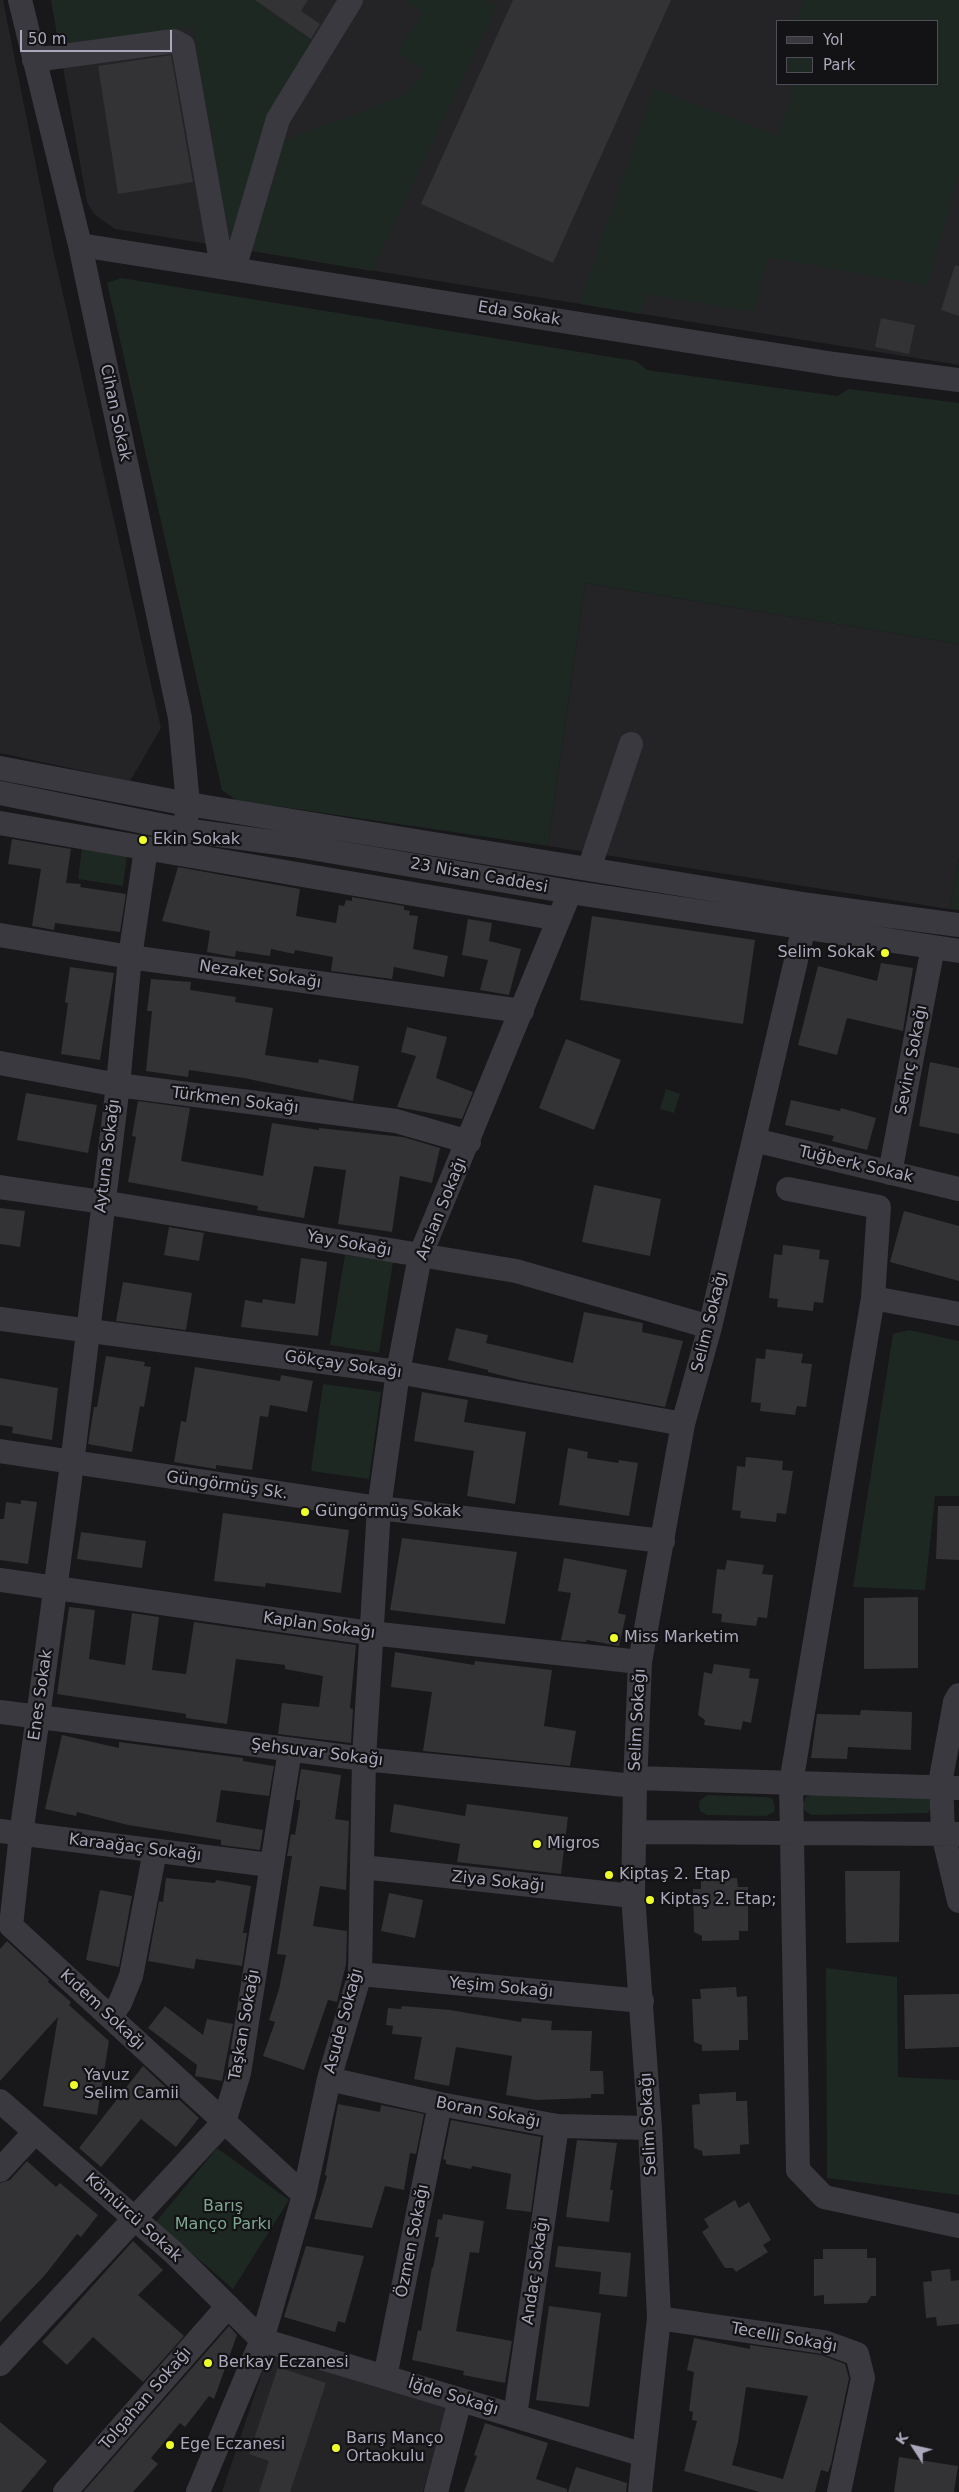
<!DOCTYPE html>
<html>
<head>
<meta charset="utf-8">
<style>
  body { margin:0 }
  #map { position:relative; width:959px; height:2492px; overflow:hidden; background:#181719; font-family:"DejaVu Sans",sans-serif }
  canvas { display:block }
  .legend { position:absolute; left:776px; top:20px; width:162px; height:65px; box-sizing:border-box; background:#131214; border:1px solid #4f4e56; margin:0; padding:6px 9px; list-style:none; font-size:15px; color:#aaa8ba }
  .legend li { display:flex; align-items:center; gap:10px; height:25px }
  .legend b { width:25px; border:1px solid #4f4e56 }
  .north { position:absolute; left:889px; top:2422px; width:50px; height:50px; -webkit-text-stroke:4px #131214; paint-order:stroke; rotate:305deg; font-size:14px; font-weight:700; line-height:20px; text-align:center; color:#aaa8ba }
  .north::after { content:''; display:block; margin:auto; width:18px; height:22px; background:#aaa8ba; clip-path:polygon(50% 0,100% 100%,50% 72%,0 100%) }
  .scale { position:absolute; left:20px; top:30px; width:152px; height:22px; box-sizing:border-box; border:2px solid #aaa8ba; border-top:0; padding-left:6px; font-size:15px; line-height:18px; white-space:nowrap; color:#aaa8ba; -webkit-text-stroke:4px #131214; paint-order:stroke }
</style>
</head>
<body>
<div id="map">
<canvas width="959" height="2492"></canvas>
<ul class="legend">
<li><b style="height:6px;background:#3b3940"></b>Yol</li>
<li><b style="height:14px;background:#1e2823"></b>Park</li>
</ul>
<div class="north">K</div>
<div class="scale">50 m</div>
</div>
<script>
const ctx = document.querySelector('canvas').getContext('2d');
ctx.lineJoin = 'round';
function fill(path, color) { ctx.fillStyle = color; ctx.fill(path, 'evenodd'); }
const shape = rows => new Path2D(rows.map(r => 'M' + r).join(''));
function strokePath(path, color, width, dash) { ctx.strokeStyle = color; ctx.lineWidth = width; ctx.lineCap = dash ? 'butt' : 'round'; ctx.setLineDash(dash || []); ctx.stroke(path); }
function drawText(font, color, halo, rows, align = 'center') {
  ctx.font = font + ' "DejaVu Sans",sans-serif'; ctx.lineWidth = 4.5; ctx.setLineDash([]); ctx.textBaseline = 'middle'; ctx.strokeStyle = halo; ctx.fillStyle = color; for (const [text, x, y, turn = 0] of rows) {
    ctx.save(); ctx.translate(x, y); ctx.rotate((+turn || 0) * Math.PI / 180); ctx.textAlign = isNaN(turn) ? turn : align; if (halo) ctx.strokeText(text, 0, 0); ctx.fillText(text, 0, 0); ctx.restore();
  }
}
const built = shape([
  [0,0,3,0,53,250,161,728,130,781,0,753],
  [51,0,959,0,959,365,115,229,94,214,87,202],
  [778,21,938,21,938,84,778,84],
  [585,583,959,644,959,859,949,909,548,846],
  [269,2352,447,2404,423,2492,222,2492]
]);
const green = shape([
  [51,0,268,0,264,8,316,44,231,248,193,27,59,45],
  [405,0,485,0,497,6,372,271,252,251,285,140,406,95,424,70,397,52,423,13],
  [804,0,959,0,959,173,927,286,768,257,754,312,646,294,641,314,580,304,653,88,778,136,795,84,938,84,938,21,795,21],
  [121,278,636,361,647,370,837,396,849,389,959,403,959,644,585,583,548,846,236,800,222,790,107,283],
  [82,849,127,856,123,886,78,879],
  [959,859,959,910,949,909],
  [666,1089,680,1094,674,1113,660,1109],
  [345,1255,393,1262,379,1353,330,1345],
  [909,1330,959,1341,959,1496,935,1496,925,1590,853,1587,893,1334],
  [323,1384,381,1392,369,1479,311,1471],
  [814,1794,932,1798,931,1808,928,1813,811,1815,804,1810,803,1804,806,1797],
  [708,1795,767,1797,773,1799,775,1808,774,1812,766,1816,707,1815,700,1811,699,1805,700,1800],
  [826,1968,897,1977,898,2077,959,2080,959,2195,827,2178],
  [217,2148,289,2200,233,2289,156,2222]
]);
const building = shape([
  [255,0,308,0,301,11,320,24,311,39],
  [513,0,671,0,553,263,421,204],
  [171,55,193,182,118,194,98,66],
  [955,265,959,266,959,316,941,310],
  [881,318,915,325,909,354,875,347],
  [12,839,71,849,66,883,81,884,80,887,126,894,120,932,55,923,54,930,32,926,41,869,8,864],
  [178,867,300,889,296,916,336,923,339,905,344,906,346,900,352,901,352,897,404,906,404,910,410,911,409,915,418,916,413,949,448,956,444,977,394,967,392,979,331,971,333,957,295,950,294,954,271,949,270,956,236,951,235,957,207,952,210,931,162,921],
  [592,916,755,940,743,1024,580,1000],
  [468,919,492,923,489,941,521,949,509,995,480,990,488,960,462,955],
  [881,963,913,968,903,1031,847,1018,837,1055,798,1045,818,966,877,981],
  [70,967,114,973,100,1060,61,1054,68,1003,65,1002],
  [151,979,191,982,190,990,236,997,235,1002,273,1008,265,1055,318,1063,319,1059,359,1066,353,1101,244,1078,189,1070,188,1077,146,1071,152,1011,147,1011],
  [407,1027,447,1037,436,1078,473,1092,462,1119,397,1107,416,1056,401,1052],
  [566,1039,621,1060,594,1130,539,1108],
  [930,1062,959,1068,959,1134,919,1126],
  [26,1093,97,1105,88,1153,17,1140],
  [791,1100,840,1111,841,1108,876,1118,867,1150,832,1141,834,1136,785,1125],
  [138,1101,190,1108,181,1161,263,1176,272,1123,319,1130,319,1128,403,1137,440,1148,432,1183,400,1176,392,1232,338,1224,346,1170,314,1166,304,1218,257,1210,258,1206,128,1182,136,1137,132,1136],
  [594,1185,661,1199,650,1256,582,1242],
  [0,1208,25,1211,20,1247,0,1244],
  [904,1211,959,1226,959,1281,890,1262],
  [169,1227,204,1233,199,1261,164,1255],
  [783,1245,820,1250,819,1259,829,1260,823,1303,814,1302,813,1311,777,1307,778,1299,769,1298,774,1254,782,1255],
  [301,1258,327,1262,318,1336,241,1327,245,1300,262,1303,263,1299,295,1304],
  [123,1282,192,1293,186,1330,116,1321],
  [584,1312,643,1323,642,1332,683,1341,665,1407,524,1381,488,1372,488,1370,448,1360,456,1328,488,1335,486,1343,573,1363],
  [766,1349,803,1354,801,1363,812,1364,806,1407,797,1406,795,1415,760,1411,761,1403,751,1402,756,1358,765,1359],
  [106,1356,145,1362,144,1366,151,1367,144,1407,140,1406,132,1452,88,1444,94,1407,97,1407],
  [195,1367,280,1381,281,1375,313,1381,307,1412,270,1405,268,1417,260,1416,252,1470,216,1465,216,1469,174,1462,181,1421,186,1422],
  [0,1378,58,1388,52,1440,12,1433,13,1427,0,1425],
  [422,1392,468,1400,464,1422,526,1432,515,1504,467,1496,474,1451,414,1441],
  [568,1448,588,1452,587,1458,618,1463,619,1460,638,1463,629,1516,559,1505],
  [746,1457,783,1461,782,1470,793,1471,786,1514,777,1513,776,1522,740,1518,741,1511,732,1510,737,1466,745,1467],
  [21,1500,37,1502,28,1564,0,1560,0,1519,4,1519,6,1502,21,1504],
  [938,1506,959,1506,959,1560,936,1559],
  [223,1513,349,1530,341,1593,266,1583,265,1587,214,1581],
  [81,1532,146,1541,142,1568,77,1559],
  [402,1538,517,1552,505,1624,390,1610],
  [564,1558,627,1570,618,1613,626,1615,619,1646,587,1640,586,1642,561,1640,571,1593,558,1591],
  [727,1560,764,1565,762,1574,773,1575,767,1618,758,1617,756,1626,721,1622,722,1614,712,1613,717,1569,725,1570],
  [918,1597,918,1668,864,1669,864,1598],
  [69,1607,95,1610,89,1659,125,1665,132,1613,159,1617,152,1670,186,1674,194,1622,356,1645,350,1708,353,1709,351,1743,278,1734,282,1703,319,1707,323,1676,285,1669,285,1665,236,1659,227,1724,186,1718,186,1714,57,1694],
  [395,1652,474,1665,475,1661,552,1670,544,1726,576,1731,570,1766,423,1751,432,1692,391,1687],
  [714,1664,750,1669,749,1678,759,1679,751,1723,743,1721,741,1730,704,1725,705,1720,698,1715,704,1672,712,1674],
  [861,1710,912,1712,911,1750,848,1747,847,1759,811,1758,817,1714,860,1715],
  [62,1735,119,1748,119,1742,243,1758,243,1761,274,1766,269,1796,221,1790,216,1822,263,1830,260,1850,221,1845,221,1840,128,1825,77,1812,76,1816,45,1809],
  [301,1769,341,1775,335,1819,349,1821,346,1890,320,1886,313,1926,347,1931,346,1964,337,2002,328,2000,304,2070,263,2056,275,2022,269,2020,279,1989,286,1955,277,1954,292,1856,287,1856,291,1834,295,1835,300,1804,300,1800,296,1800],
  [394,1804,465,1816,467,1804,568,1817,561,1874,457,1862,460,1844,390,1832],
  [845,1871,900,1871,899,1942,846,1943],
  [166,1878,215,1883,216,1880,251,1886,243,1933,247,1933,242,1966,196,1959,194,1969,148,1961,159,1901,163,1902],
  [737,1878,738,1887,748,1887,748,1931,739,1931,739,1940,702,1941,702,1936,694,1932,693,1889,701,1889,701,1879],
  [100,1890,132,1896,119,1967,86,1960],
  [389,1893,423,1900,415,1938,381,1931],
  [7,1941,49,1980,48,1982,71,2002,69,2005,109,2041,97,2115,43,2106,58,2017,0,2081,0,1949],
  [736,1987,737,1997,747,1996,748,2040,739,2040,739,2050,702,2051,702,2045,694,2042,692,1999,701,1999,700,1989],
  [959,1994,959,2047,905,2049,904,1995],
  [165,2006,203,2035,207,2019,233,2024,222,2081,195,2076,197,2065,148,2028],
  [402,2006,450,2010,521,2022,522,2018,552,2021,551,2030,592,2031,590,2071,603,2071,604,2094,591,2094,591,2098,536,2100,506,2095,512,2056,456,2047,449,2086,414,2079,422,2037,392,2034,393,2026,386,2025,388,2008,401,2009],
  [143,2066,199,2118,176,2147,141,2119,101,2167,79,2148],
  [736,2092,736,2101,747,2101,749,2144,740,2145,740,2154,703,2156,702,2151,694,2148,692,2105,700,2104,699,2094],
  [338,2104,380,2112,381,2105,424,2114,416,2154,410,2153,404,2190,385,2186,372,2228,314,2219,327,2176,325,2175],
  [451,2120,541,2137,531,2212,506,2209,511,2174,472,2166,471,2169,446,2164,446,2160,443,2159],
  [577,2140,617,2143,610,2190,613,2190,609,2222,566,2217],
  [27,2161,56,2187,60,2183,98,2215,81,2237,77,2234,45,2275,0,2322,0,2183,10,2180],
  [735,2200,739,2208,749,2202,771,2240,763,2245,768,2252,736,2272,733,2268,725,2268,702,2232,709,2227,704,2219],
  [443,2214,484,2221,479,2253,470,2252,456,2331,512,2341,505,2383,463,2375,464,2371,412,2360,418,2330,421,2331,432,2267,433,2268,439,2237,435,2237,438,2219,442,2220],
  [133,2241,163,2270,138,2295,184,2336,143,2382,93,2337,67,2365,42,2342],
  [306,2246,364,2256,345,2323,338,2321,335,2332,284,2317],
  [558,2246,631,2253,627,2297,599,2294,601,2272,555,2267],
  [823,2249,867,2249,867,2258,876,2258,876,2296,871,2296,867,2303,824,2304,824,2295,814,2296,814,2259,823,2259],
  [950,2269,951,2281,959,2280,959,2324,937,2326,936,2317,926,2318,923,2282,932,2281,931,2271],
  [549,2306,601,2313,589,2407,536,2400],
  [229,2326,237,2335,214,2399,209,2396,185,2427,180,2423,151,2458,158,2464,133,2492,83,2492],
  [694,2338,750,2349,750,2345,821,2355,845,2364,849,2378,831,2464,828,2472,821,2470,815,2492,760,2492,684,2471,697,2421,692,2420,693,2412,689,2411,694,2372,687,2370],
  [746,2387,808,2396,783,2479,732,2465,738,2442],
  [278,2367,326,2383,290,2492,259,2492,269,2461,249,2454],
  [0,2422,47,2461,21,2492,0,2492],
  [485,2423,548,2443,536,2479,567,2489,567,2492,464,2492,477,2456,474,2455],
  [899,2457,958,2466,954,2492,894,2492],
  [576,2467,627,2483,626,2492,568,2492]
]);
const minor = shape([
  [20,0,80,245,180,718,188,804,186,819],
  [34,60,174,41,183,46,222,267],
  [80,245,834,364,959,380],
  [234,269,278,119,351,0],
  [0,768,188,804,809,905,959,925],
  [0,793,184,830,293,845,570,892,959,951],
  [0,823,559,919],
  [589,869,631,744],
  [0,935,130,957,522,1011],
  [0,1063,118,1085,396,1121,469,1142],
  [754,1140,959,1189],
  [890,1173,933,947],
  [0,1187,102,1202,516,1271,710,1327],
  [788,1189,879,1207,873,1298],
  [959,1314,873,1298,791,1783,798,2170,824,2197,959,2226],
  [0,1319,398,1372,683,1424],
  [0,1451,379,1508,663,1541],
  [0,1580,370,1633,640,1662],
  [959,1695,955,1702,941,1778,943,1834,959,1901],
  [0,1712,364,1759,635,1786],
  [635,1778,959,1788],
  [0,1831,270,1865],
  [635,1832,959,1834],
  [362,1867,633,1896],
  [11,1926,21,1834,38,1717,72,1464,118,1085,130,957,146,849],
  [11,1926,304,2195],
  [360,1974,642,2001],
  [110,2017,120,2003,131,1976,155,1851],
  [329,2079,440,2104,557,2126,650,2128],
  [0,2101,173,2252,262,2340,644,2455],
  [0,2170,35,2132],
  [659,2318,824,2342,857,2354,863,2378,839,2492],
  [0,2364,224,2122,239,2073,290,1750],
  [385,2377,440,2104],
  [515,2416,557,2126],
  [65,2492,228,2306],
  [198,2492,262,2340,304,2195,329,2079,360,1974,364,1759,379,1508,398,1372,420,1256,570,892],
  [436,2492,460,2400],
  [640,2492,659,2318,650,2128,633,1896,635,1786,640,1662,683,1424,710,1327,809,905]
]);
const markers = [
  [143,840,5,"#eeff29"],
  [885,953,5,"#eeff29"],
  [305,1512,5,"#eeff29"],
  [614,1638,5,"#eeff29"],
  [537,1844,5,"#eeff29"],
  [609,1875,5,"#eeff29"],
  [650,1900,5,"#eeff29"],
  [74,2085,5,"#eeff29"],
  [208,2363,5,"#eeff29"],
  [170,2445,5,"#eeff29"],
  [336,2448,5,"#eeff29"]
];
const streetNames = [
  ["Eda Sokak",519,314,9],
  ["Cihan Sokak",115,413,78],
  ["23 Nisan Caddesi",479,876,10],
  ["Nezaket Sokağı",260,975,8],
  ["Sevinç Sokağı",912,1060,-79],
  ["Türkmen Sokağı",235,1101,7],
  ["Aytuna Sokağı",108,1156,-83],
  ["Tuğberk Sokak",856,1165,13],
  ["Arslan Sokağı",442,1209,-68],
  ["Yay Sokağı",349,1244,10],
  ["Selim Sokağı",710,1322,-76],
  ["Gökçay Sokağı",343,1365,8],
  ["Güngörmüş Sk.",227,1486,8],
  ["Kaplan Sokağı",319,1626,8],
  ["Enes Sokak",41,1695,-82],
  ["Selim Sokağı",638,1720,-87],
  ["Şehsuvar Sokağı",317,1753,7],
  ["Karaağaç Sokağı",135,1848,7],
  ["Ziya Sokağı",498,1882,6],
  ["Yeşim Sokağı",501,1988,5],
  ["Kıdem Sokağı",102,2010,43],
  ["Asude Sokağı",344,2021,-75],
  ["Taşkan Sokağı",245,2025,-80],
  ["Boran Sokağı",488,2113,11],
  ["Selim Sokağı",649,2124,-93],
  ["Kömürcü Sokak",133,2218,42],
  ["Özmen Sokağı",413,2241,-79],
  ["Andaç Sokağı",536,2271,-82],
  ["Tecelli Sokağı",784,2338,10],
  ["İğde Sokağı",453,2397,17],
  ["Tolgahan Sokağı",146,2399,-49]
];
const poiNames = [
  ["Ekin Sokak",153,840],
  ["Selim Sokak",875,953,"right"],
  ["Güngörmüş Sokak",315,1512],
  ["Miss Marketim",624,1638],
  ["Migros",547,1844],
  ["Kiptaş 2. Etap",619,1875],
  ["Kiptaş 2. Etap;",660,1900],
  ["Yavuz",84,2076],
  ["Selim Camii",84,2094],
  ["Berkay Eczanesi",218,2363],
  ["Barış Manço",346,2439],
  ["Ortaokulu",346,2457],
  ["Ege Eczanesi",180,2445]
];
const parkNames = [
  ["Barış",223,2207],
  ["Manço Parkı",223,2225]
];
fill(built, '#242326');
fill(green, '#1e2823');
fill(building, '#333235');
strokePath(minor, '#3b3940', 24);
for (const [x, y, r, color] of markers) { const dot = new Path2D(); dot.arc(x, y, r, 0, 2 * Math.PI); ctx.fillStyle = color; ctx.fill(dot); strokePath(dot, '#131214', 2); }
drawText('16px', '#aaa8ba', '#131214', streetNames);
drawText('16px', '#aaa8ba', '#131214', poiNames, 'left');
drawText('16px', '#7da791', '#131214', parkNames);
</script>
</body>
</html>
